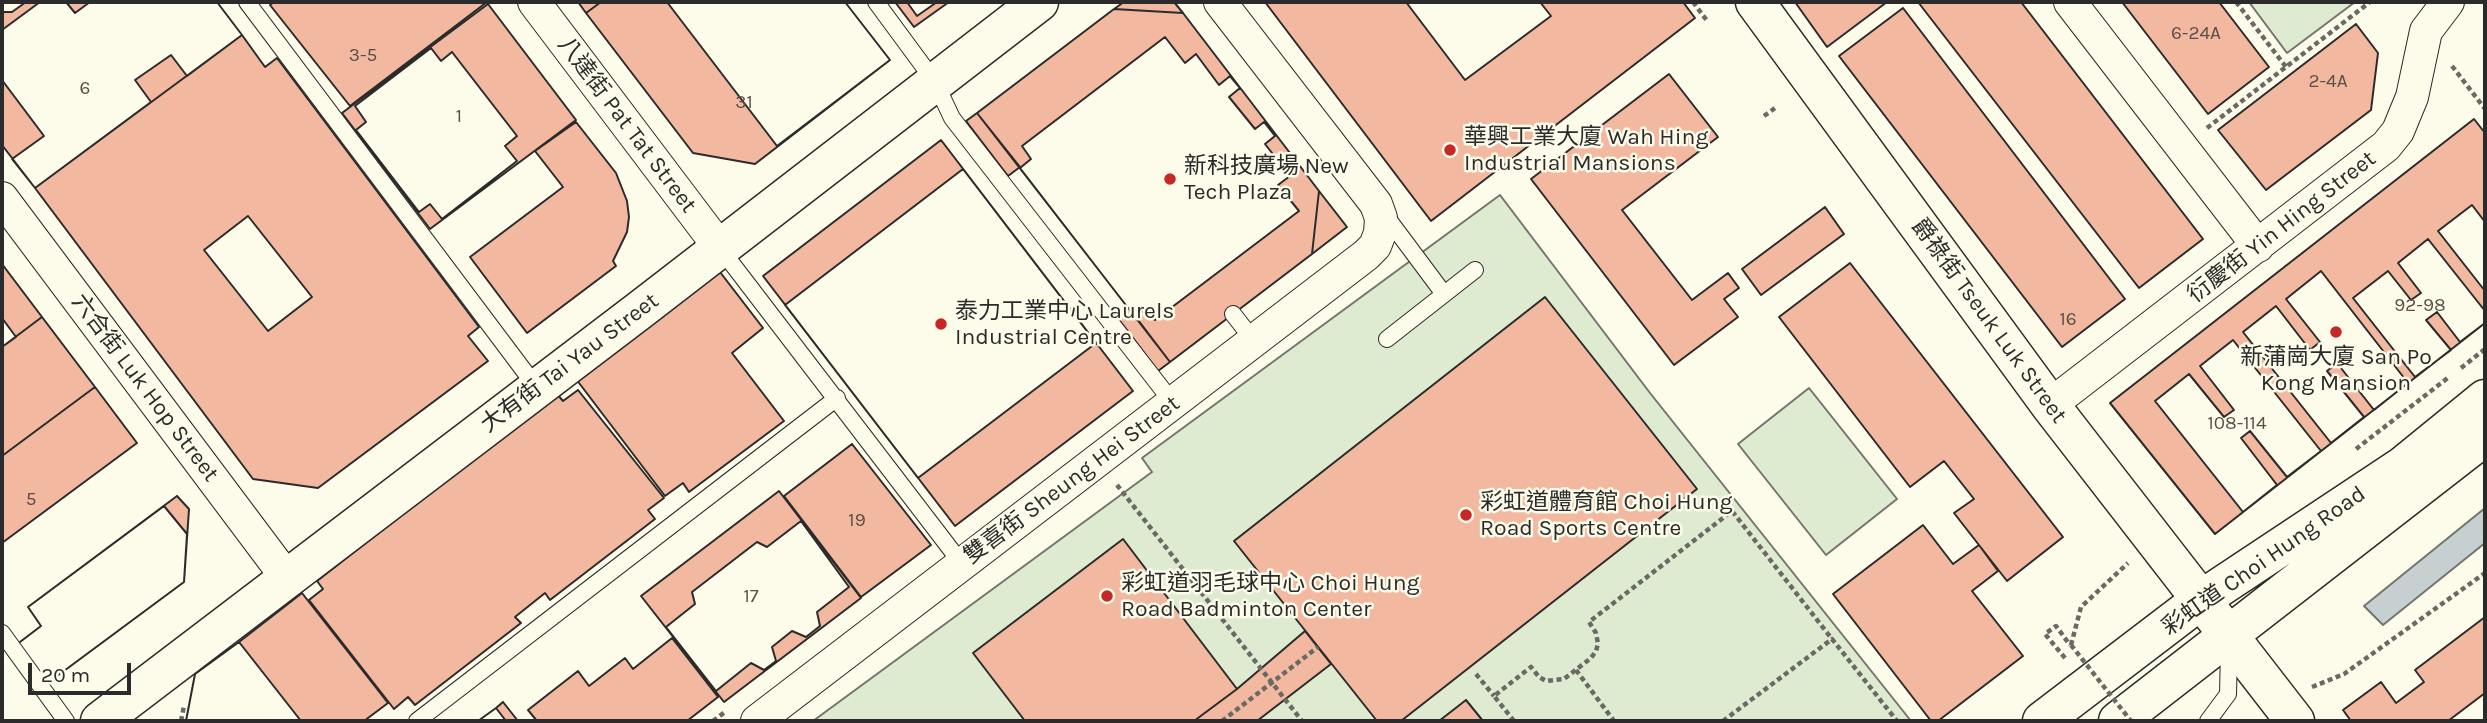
<!DOCTYPE html>
<html>
<head>
<meta charset="utf-8">
<style>
  body { margin:0 }
  #map { position:relative; width:2487px; height:723px; overflow:hidden; background:#fdfbea; font-family:Karla,sans-serif }
  canvas { display:block }
  .frame { position:absolute; inset:0; border:4px solid #2b2b2b; pointer-events:none }
  .scale { position:absolute; left:28px; top:663px; width:103px; height:32px; box-sizing:border-box; border:4px solid #2b2b2b; border-top:0; padding-left:9px; font-size:21px; line-height:24px; white-space:nowrap; color:#2b2b2b; -webkit-text-stroke:5px #fdfbea; paint-order:stroke }
</style>
</head>
<body>
<div id="map">
<canvas width="2487" height="723"></canvas>
<div class="frame"></div>
<div class="scale">20 m</div>
</div>
<script>
const ctx = document.querySelector('canvas').getContext('2d');
ctx.lineJoin = 'round';
function fill(path, color) { ctx.fillStyle = color; ctx.fill(path, 'evenodd'); }
const shape = rows => new Path2D(rows.map(r => 'M' + r).join(''));
function strokePath(path, color, width, dash) { ctx.strokeStyle = color; ctx.lineWidth = width; ctx.lineCap = dash ? 'butt' : 'round'; ctx.setLineDash(dash || []); ctx.stroke(path); }
function drawText(font, color, halo, rows, align = 'center') {
  ctx.font = font + ' Karla,"Noto Sans TC",sans-serif'; ctx.lineWidth = 5; ctx.setLineDash([]); ctx.textBaseline = 'middle'; ctx.strokeStyle = halo; ctx.fillStyle = color; for (const [text, x, y, turn = 0] of rows) {
    ctx.save(); ctx.translate(x, y); ctx.rotate((+turn || 0) * Math.PI / 180); ctx.textAlign = isNaN(turn) ? turn : align; if (halo) ctx.strokeText(text, 0, 0); ctx.fillText(text, 0, 0); ctx.restore();
  }
}
const green = shape([
  [2249,2,2355,2,2287,53,2249,2],
  [1500,195,1650,393,1911,721,813,721,1152,472,1142,458,1500,195],
  [1809,388,1897,499,1826,555,1738,444,1809,388]
]);
const water = shape([
  [2485,508,2485,543,2383,625,2364,606,2485,508]
]);
const building = shape([
  [2,2,40,2,2,30,2,2],
  [2,2,26,2,12,12,3,12,2,2],
  [40,2,66,2,75,13,90,2,217,2,242,35,187,76,171,55,135,80,151,102,35,188,12,159,44,136,2,80,2,30,40,2],
  [40,2,217,2,242,35,35,188,2,145,2,30,40,2],
  [274,2,487,2,350,106,270,5,274,2],
  [578,2,601,2,586,13,578,2],
  [601,2,845,2,890,60,755,164,693,153,586,13,601,2],
  [667,2,845,2,890,60,777,146,667,2],
  [895,2,949,2,914,27,895,2],
  [907,2,937,2,917,16,907,2],
  [1124,2,1174,2,1183,13,1114,9,1124,2],
  [1265,2,1406,2,1465,80,1551,16,1540,2,1683,2,1695,18,1431,221,1265,2],
  [1795,2,1887,2,1827,47,1795,2],
  [1918,2,2021,2,2203,239,2139,288,1918,2],
  [2122,2,2219,2,2269,67,2208,114,2122,2],
  [488,4,576,120,430,229,342,113,488,4],
  [1903,8,2125,299,2062,347,1839,56,1903,8],
  [1114,9,1183,13,1319,191,1312,254,1170,362,977,113,1114,9],
  [2356,24,2378,53,2371,110,2266,190,2218,130,2356,24],
  [242,35,265,67,277,58,479,327,468,336,488,361,318,488,253,479,35,188,242,35],
  [248,216,312,297,268,331,204,250,248,216],
  [1165,37,1185,63,1196,54,1219,85,1230,76,1240,88,1229,97,1255,129,1264,122,1275,136,1265,144,1290,176,1278,185,1299,211,1155,320,1146,309,1135,317,1020,168,1031,159,1022,146,1165,37],
  [431,48,441,61,452,52,517,136,505,146,517,161,442,219,430,204,419,212,356,130,366,122,355,106,431,48],
  [1669,74,1718,137,1622,210,1692,300,1728,273,1739,288,1724,299,1738,317,1674,365,1531,179,1669,74],
  [977,113,1020,167,1008,176,966,121,977,113],
  [2474,119,2485,133,2485,323,2215,534,2110,403,2474,119],
  [576,122,616,173,627,201,629,217,627,232,613,261,616,266,527,333,470,257,563,187,535,151,576,122],
  [941,140,1133,391,955,526,763,276,941,140],
  [963,169,1096,343,918,478,785,305,963,169],
  [1319,191,1347,227,1312,254,1319,191],
  [2472,205,2485,222,2485,291,2438,231,2472,205],
  [1825,207,1844,234,1761,295,1742,269,1825,207],
  [2428,239,2485,311,2485,323,2460,342,2437,312,2426,320,2451,350,2415,377,2353,298,2388,271,2411,300,2421,293,2398,263,2428,239],
  [1850,263,2063,537,2007,581,1954,513,1974,499,1944,461,1910,487,1779,317,1850,263],
  [2,264,42,317,2,347,2,264],
  [2321,271,2408,383,2374,410,2337,363,2327,371,2364,417,2331,443,2243,332,2276,306,2310,350,2320,342,2286,299,2321,271],
  [720,272,763,328,732,353,784,421,689,492,683,483,665,496,576,379,720,272],
  [1545,297,1697,489,1401,721,1377,721,1234,541,1545,297],
  [1129,308,1170,362,1158,371,1117,317,1129,308],
  [42,317,95,387,2,456,2,347,42,317],
  [2,318,16,337,2,347,2,318],
  [2233,340,2321,451,2287,477,2250,431,2241,438,2277,485,2243,512,2155,401,2189,374,2224,417,2234,410,2200,366,2233,340],
  [95,387,137,443,2,543,2,456,95,387],
  [578,390,664,498,648,510,655,519,550,600,545,593,515,617,521,623,415,705,408,697,394,709,309,600,323,589,317,581,557,394,563,401,578,390],
  [852,444,931,545,861,597,784,496,852,444],
  [779,491,861,598,724,702,641,596,779,491],
  [177,496,189,509,184,582,45,685,16,645,41,626,28,607,177,496],
  [164,506,187,534,184,582,45,685,16,645,41,626,28,607,164,506],
  [801,521,849,587,817,612,820,626,806,637,792,631,772,647,776,661,764,670,751,663,716,691,666,627,695,604,692,592,757,542,767,547,801,521],
  [1923,525,1953,564,1979,545,1998,571,1972,591,2023,656,1938,721,1931,721,1833,594,1923,525],
  [1123,539,1237,689,1194,721,1025,721,973,653,1123,539],
  [302,593,388,703,364,721,301,721,239,642,302,593],
  [2485,617,2485,693,2448,721,2351,721,2343,710,2381,682,2396,703,2424,682,2415,670,2485,617],
  [1305,631,1331,664,1257,721,1194,721,1237,689,1305,631],
  [672,638,718,697,687,721,537,721,528,710,578,671,589,686,625,658,633,669,672,638],
  [239,642,301,721,186,721,195,674,239,642],
  [239,642,301,721,186,721,195,674,239,642],
  [1466,700,1483,721,1439,721,1466,700],
  [503,702,518,721,478,721,496,708,503,702],
  [496,708,506,721,478,721,496,708]
]);
const path = shape([
  [1693,2,1708,22],
  [2236,2,2286,67],
  [2452,66,2485,109],
  [1764,116,1775,108],
  [2207,128,2370,2],
  [2461,368,2485,349],
  [2356,449,2449,377],
  [1117,485,1302,721],
  [2071,645,2081,607,2128,563],
  [2065,658,2045,634,2056,626,2070,645],
  [1576,670,1614,721],
  [1476,674,1494,696],
  [2312,687,2344,674,2485,573],
  [181,721,184,706],
  [713,721,725,712],
  [1514,721,1494,696,1531,667,1539,677,1546,681,1564,679,1591,658,1596,651,1598,644,1596,633,1589,622,1732,511,1832,639],
  [1723,721,1832,639,1897,721]
]);
const service = shape([
  [247,2,537,388],
  [876,2,935,82,952,118,1173,403],
  [1385,215,1444,294],
  [720,248,962,564],
  [1233,314,1254,341],
  [1387,339,1475,270],
  [2,633,66,721],
  [417,721,837,398],
  [2208,721,2228,694,2229,649]
]);
const minor = shape([
  [534,2,720,248],
  [2070,2,2258,246],
  [2,198,287,578],
  [2050,405,2386,146,2398,131,2412,97,2426,31,2448,2],
  [757,721,1366,255,1375,246,1380,233,1381,218,1376,204,1220,2]
]);
const tertiary = shape([
  [1755,2,2050,405,2295,721],
  [100,721,640,310,1039,2]
]);
const primary = shape([
  [2042,721,2202,599,2404,465,2485,399],
  [2118,721,2485,436]
]);
const pathBridge = shape([
  [2071,645,2131,721],
  [1222,721,1318,647]
]);
const markers = [
  [1450,150,7,"#c62828"],
  [1170,179,7,"#c62828"],
  [941,324,7,"#c62828"],
  [2336,332,7,"#c62828"],
  [1466,515,7,"#c62828"],
  [1107,596,7,"#c62828"]
];
const numberNames = [
  ["6-24A",2196,34],
  ["3-5",363,56],
  ["2-4A",2328,82],
  ["6",85,89],
  ["31",744,103],
  ["1",459,117],
  ["92-98",2420,306],
  ["16",2068,320],
  ["108-114",2237,424],
  ["5",31,500],
  ["19",857,521],
  ["17",751,597]
];
const streetNames = [
  ["八達街 Pat Tat Street",627,125,53],
  ["衍慶街 Yin Hing Street",2282,227,-38],
  ["爵祿街 Tseuk Luk Street",1989,321,54],
  ["大有街 Tai Yau Street",570,363,-37],
  ["六合街 Luk Hop Street",145,388,53],
  ["雙喜街 Sheung Hei Street",1072,480,-37],
  ["彩虹道 Choi Hung Road",2264,561,-35]
];
const poiNames = [
  ["華興工業大廈 Wah Hing",1464,137],
  ["Industrial Mansions",1464,163],
  ["新科技廣場 New",1184,166],
  ["Tech Plaza",1184,192],
  ["泰力工業中心 Laurels",955,311],
  ["Industrial Centre",955,337],
  ["新蒲崗大廈 San Po",2336,357,"center"],
  ["Kong Mansion",2336,383,"center"],
  ["彩虹道體育館 Choi Hung",1480,502],
  ["Road Sports Centre",1480,528],
  ["彩虹道羽毛球中心 Choi Hung",1121,583],
  ["Road Badminton Center",1121,609]
];
fill(green, '#deebd1');
strokePath(green, '#74746e', 2);
fill(water, '#c7d0d0');
strokePath(water, '#74746e', 2);
fill(building, '#f2b8a0');
strokePath(building, '#2b2b2b', 2);
strokePath(service, '#2b2b2b', 18);
strokePath(minor, '#2b2b2b', 34);
strokePath(tertiary, '#2b2b2b', 41);
strokePath(primary, '#2b2b2b', 41);
strokePath(path, '#6a6964', 4.5, [5, 3.5]);
strokePath(service, '#fdfbea', 16);
strokePath(minor, '#fdfbea', 32);
strokePath(tertiary, '#fdfbea', 38);
strokePath(primary, '#fdfbea', 38);
strokePath(pathBridge, '#6a6964', 4.5, [5, 3.5]);
for (const [x, y, r, color] of markers) { const dot = new Path2D(); dot.arc(x, y, r, 0, 2 * Math.PI); ctx.fillStyle = color; ctx.fill(dot); strokePath(dot, '#fdfbea', 2.5); }
drawText('19px', '#5d4e48', null, numberNames);
drawText('23px', '#2b2b2b', '#fdfbea', streetNames);
drawText('23px', '#2b2b2b', '#fdfbea', poiNames, 'left');
</script>
</body>
</html>
